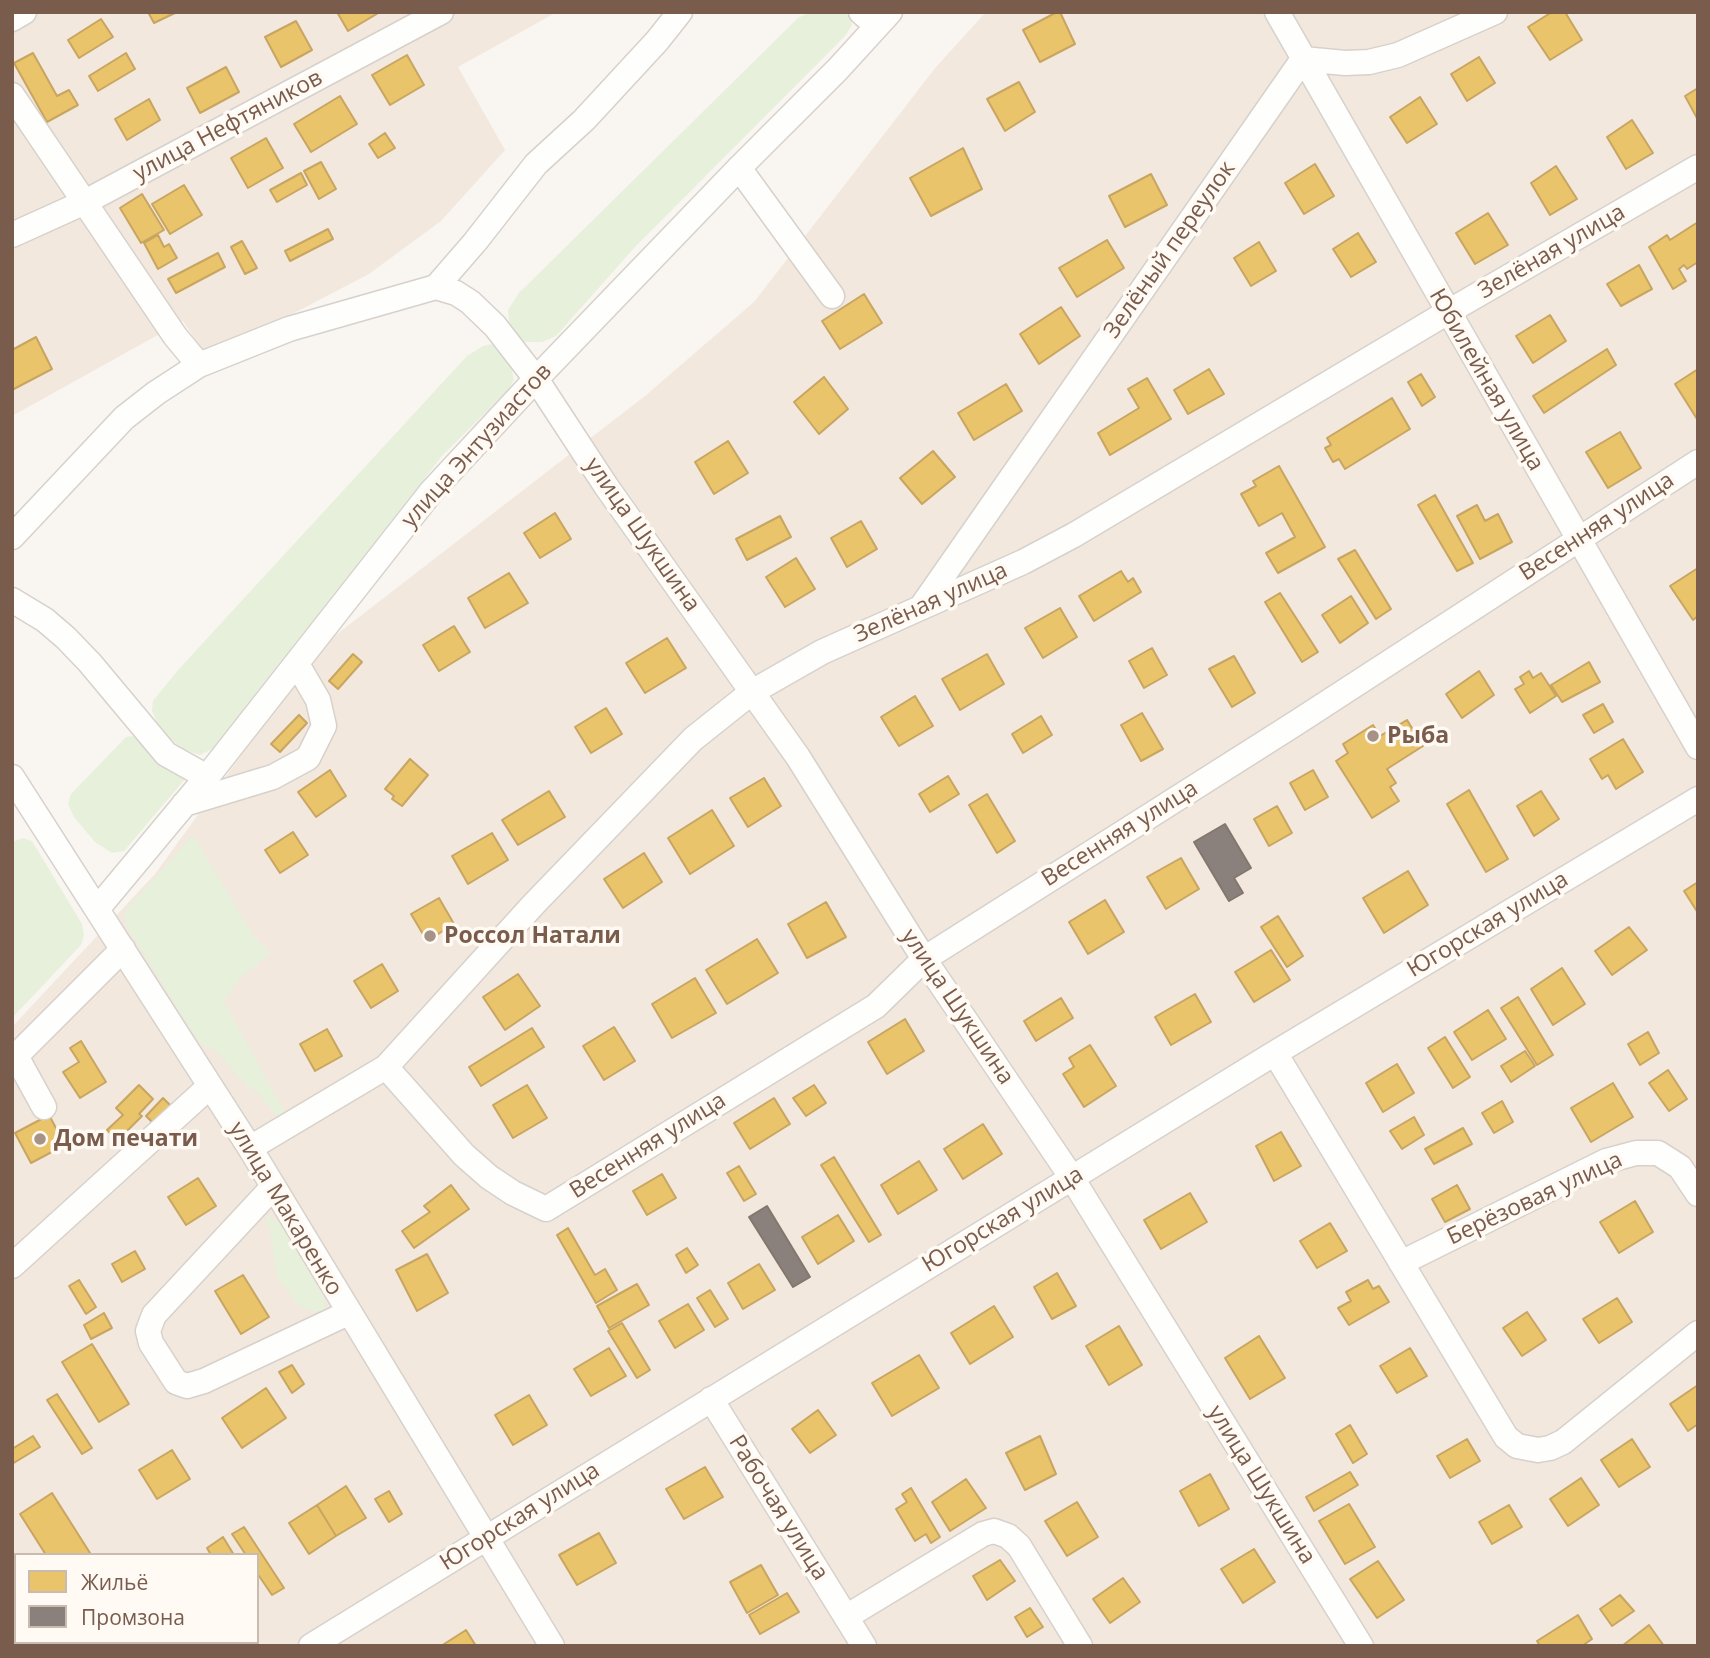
<!DOCTYPE html>
<html>
<head>
<meta charset="utf-8">
<style>
  body { margin:0 }
  #map { position:relative; width:1710px; height:1658px; overflow:hidden; background:#f9f5f0; font-family:"Open Sans",sans-serif }
  canvas { display:block }
  .frame { position:absolute; inset:0; border:14px solid #7a5c4d; pointer-events:none }
  .legend { position:absolute; left:14px; top:1553px; width:245px; height:91px; box-sizing:border-box; background:#fffaf3; border:2px solid #cabbb1; margin:0; padding:9px 12px; list-style:none; font-size:21px; color:#7a5c4d }
  .legend li { display:flex; align-items:center; gap:14px; height:35px }
  .legend b { width:35px; border:2px solid #cabbb1 }
</style>
</head>
<body>
<div id="map">
<canvas width="1710" height="1658"></canvas>
<div class="frame"></div>
<ul class="legend">
<li><b style="height:19px;background:#e9c46a"></b>Жильё</li>
<li><b style="height:19px;background:#8a817c"></b>Промзона</li>
</ul>
</div>
<script>
const ctx = document.querySelector('canvas').getContext('2d');
ctx.lineJoin = 'round';
function fill(path, color) { ctx.fillStyle = color; ctx.fill(path, 'evenodd'); }
const shape = rows => new Path2D(rows.map(r => 'M' + r).join(''));
function strokePath(path, color, width, dash) { ctx.strokeStyle = color; ctx.lineWidth = width; ctx.lineCap = dash ? 'butt' : 'round'; ctx.setLineDash(dash || []); ctx.stroke(path); }
function drawText(font, color, halo, rows, align = 'center') {
  ctx.font = font + ' "Open Sans",sans-serif'; ctx.lineWidth = 7; ctx.setLineDash([]); ctx.textBaseline = 'middle'; ctx.strokeStyle = halo; ctx.fillStyle = color; for (const [text, x, y, turn = 0] of rows) {
    ctx.save(); ctx.translate(x, y); ctx.rotate((+turn || 0) * Math.PI / 180); ctx.textAlign = isNaN(turn) ? turn : align; if (halo) ctx.strokeText(text, 0, 0); ctx.fillText(text, 0, 0); ctx.restore();
  }
}
const residential = shape([
  [12,12,557,12,458,67,505,150,441,221,369,274,208,358,183,321,12,416],
  [986,12,1698,12,1698,1646,16,1646,12,1640,12,1027,155,874,319,648,645,396,754,302,936,67],
  [16,1555,257,1555,257,1642,16,1642]
]);
const green = shape([
  [810,12,843,12,850,15,852,25,845,36,634,248,556,336,542,342,523,342,509,322,508,310,519,293,798,18],
  [492,344,502,353,511,366,514,380,508,390,442,456,212,749,200,755,182,749,167,735,157,722,152,711,153,701,178,670,467,356,483,346],
  [139,735,183,770,185,779,124,851,112,853,95,842,74,817,68,804,71,794,126,737],
  [193,835,254,936,269,951,268,956,241,977,224,1002,286,1114,283,1117,277,1117,258,1093,245,1084,214,1049,200,1044,129,931,124,918,126,910],
  [23,838,32,841,82,924,84,935,81,945,12,1018,12,842],
  [267,1215,283,1225,323,1296,326,1310,321,1312,303,1308,297,1304,277,1277,270,1230,265,1218]
]);
const homes = shape([
  [148,12,177,12,154,23,148,12],
  [337,12,380,12,348,31,337,12],
  [1057,12,1060,12,1075,44,1040,62,1023,30,1057,12],
  [1552,12,1565,12,1582,40,1550,60,1528,27,1552,12],
  [101,19,113,37,79,58,68,40,101,19],
  [296,21,312,50,281,67,265,37,296,21],
  [33,53,57,96,69,90,78,105,47,122,14,63,33,53],
  [126,53,135,69,98,91,89,76,126,53],
  [407,55,424,85,390,105,372,75,407,55],
  [1479,57,1495,83,1467,101,1451,74,1479,57],
  [226,67,239,92,200,113,187,88,226,67],
  [1019,82,1035,112,1005,131,987,99,1019,82],
  [1698,88,1698,120,1685,96,1698,88],
  [340,96,357,124,311,152,294,124,340,96],
  [1420,97,1437,124,1407,143,1390,117,1420,97],
  [149,99,160,120,127,140,115,119,149,99],
  [1632,120,1653,153,1626,169,1607,137,1632,120],
  [385,133,395,148,378,158,369,144,385,133],
  [266,138,283,168,248,188,231,158,266,138],
  [963,148,982,189,931,216,910,178,963,148],
  [321,162,336,189,319,199,304,171,321,162],
  [1315,164,1334,196,1304,214,1285,183,1315,164],
  [1556,166,1577,199,1550,215,1531,183,1556,166],
  [301,173,307,185,277,202,270,190,301,173],
  [1151,174,1167,205,1125,227,1109,196,1151,174],
  [184,185,202,215,170,234,152,204,184,185],
  [142,194,164,230,141,243,120,208,142,194],
  [1488,213,1508,245,1475,264,1456,233,1488,213],
  [1698,222,1698,262,1687,269,1684,265,1679,269,1686,281,1673,289,1649,247,1667,235,1670,240,1698,222],
  [328,229,333,239,290,261,285,251,328,229],
  [1358,233,1376,262,1351,277,1333,249,1358,233],
  [158,235,164,247,169,244,177,258,158,269,144,243,158,235],
  [1107,240,1124,268,1077,297,1059,268,1107,240],
  [242,241,257,268,245,274,231,247,242,241],
  [1259,242,1276,271,1251,286,1234,258,1259,242],
  [218,253,225,267,176,293,168,279,218,253],
  [1639,265,1652,289,1621,306,1607,284,1639,265],
  [864,294,882,323,840,349,822,321,864,294],
  [1061,307,1080,336,1039,364,1020,334,1061,307],
  [1550,315,1566,341,1533,363,1516,336,1550,315],
  [36,337,52,369,12,390,12,350,36,337],
  [1607,349,1616,365,1544,413,1533,396,1607,349],
  [1209,369,1224,394,1188,414,1174,390,1209,369],
  [1698,369,1698,418,1697,419,1675,384,1698,369],
  [1421,374,1435,397,1422,406,1408,382,1421,374],
  [824,377,848,409,819,434,794,402,824,377],
  [1147,378,1171,419,1110,455,1098,433,1139,408,1128,389,1147,378],
  [1006,384,1022,411,974,440,958,413,1006,384],
  [1392,398,1410,429,1345,469,1339,459,1333,462,1325,448,1331,445,1327,438,1392,398],
  [1620,432,1641,468,1608,488,1586,452,1620,432],
  [728,441,748,473,714,494,695,462,728,441],
  [933,451,955,477,922,504,900,478,933,451],
  [1279,466,1325,547,1278,573,1266,553,1295,537,1282,513,1259,526,1241,494,1256,486,1253,481,1279,466],
  [1435,495,1473,563,1457,571,1418,505,1435,495],
  [1477,505,1485,521,1498,514,1512,542,1480,559,1457,516,1477,505],
  [555,513,571,539,540,558,524,533,555,513],
  [780,516,791,537,747,560,736,539,780,516],
  [861,521,877,549,847,567,831,538,861,521],
  [1355,550,1391,609,1376,619,1338,559,1355,550],
  [796,558,815,589,785,607,766,577,796,558],
  [1698,568,1698,616,1693,620,1670,586,1698,568],
  [1121,571,1128,582,1133,578,1141,592,1094,621,1079,596,1121,571],
  [509,573,528,603,485,628,468,598,509,573],
  [1280,593,1318,652,1302,662,1265,602,1280,593],
  [1351,596,1368,623,1340,643,1322,615,1351,596],
  [1060,608,1077,637,1043,658,1025,628,1060,608],
  [454,626,470,652,439,671,423,645,454,626],
  [667,638,686,668,645,693,626,663,667,638],
  [1152,648,1167,675,1144,688,1129,661,1152,648],
  [353,654,362,662,338,689,329,681,353,654],
  [987,654,1004,684,960,710,942,679,987,654],
  [1234,656,1255,693,1232,707,1209,669,1234,656],
  [1589,662,1600,682,1562,702,1551,685,1589,662],
  [1479,671,1494,695,1462,718,1446,694,1479,671],
  [1529,671,1533,678,1541,673,1556,696,1530,713,1515,689,1524,684,1520,677,1529,671],
  [915,696,933,726,899,746,881,717,915,696],
  [1603,704,1613,722,1594,733,1583,715,1603,704],
  [606,708,622,734,591,753,575,727,606,708],
  [1142,713,1163,749,1141,761,1121,725,1142,713],
  [299,715,307,723,280,752,271,744,299,715],
  [1041,716,1052,735,1023,753,1012,734,1041,716],
  [1407,720,1423,746,1387,769,1396,783,1390,787,1399,801,1372,818,1336,761,1348,753,1343,744,1373,725,1380,736,1407,720],
  [1623,739,1643,772,1616,789,1608,775,1602,779,1590,759,1623,739],
  [410,759,428,775,402,806,392,799,394,796,385,789,410,759],
  [330,770,346,796,316,817,298,792,330,770],
  [1313,770,1328,797,1305,810,1290,783,1313,770],
  [948,776,959,794,930,812,919,794,948,776],
  [764,778,781,806,748,827,730,798,764,778],
  [1469,790,1508,859,1486,872,1447,804,1469,790],
  [549,791,565,817,518,845,502,820,549,791],
  [1541,791,1559,819,1534,836,1517,806,1541,791],
  [987,794,1015,841,997,853,969,805,987,794],
  [1277,806,1292,833,1269,846,1254,819,1277,806],
  [712,810,734,846,690,874,668,838,712,810],
  [293,832,308,855,280,873,265,850,293,832],
  [492,833,508,860,468,884,452,856,492,833],
  [644,853,662,882,623,908,604,879,644,853],
  [1181,858,1199,889,1166,909,1147,877,1181,858],
  [1408,871,1428,905,1384,933,1363,898,1408,871],
  [1698,882,1698,913,1684,891,1698,882],
  [439,898,454,924,427,941,411,914,439,898],
  [1105,900,1124,932,1088,954,1069,922,1105,900],
  [826,902,846,937,807,958,788,924,826,902],
  [1278,916,1303,956,1287,967,1261,927,1278,916],
  [1629,927,1647,950,1612,975,1595,951,1629,927],
  [757,939,778,973,727,1004,706,970,757,939],
  [1271,950,1290,980,1254,1002,1235,972,1271,950],
  [382,964,398,991,371,1008,354,981,382,964],
  [1562,968,1585,1004,1553,1025,1531,989,1562,968],
  [518,974,540,1006,505,1030,483,997,518,974],
  [695,978,716,1013,672,1038,652,1004,695,978],
  [1195,994,1211,1022,1171,1045,1155,1017,1195,994],
  [1518,997,1553,1055,1537,1065,1501,1008,1518,997],
  [1061,998,1073,1018,1036,1041,1024,1021,1061,998],
  [1488,1010,1506,1039,1472,1060,1454,1032,1488,1010],
  [905,1019,924,1051,887,1074,868,1042,905,1019],
  [614,1027,635,1061,604,1080,583,1046,614,1027],
  [532,1028,544,1047,481,1086,469,1067,532,1028],
  [327,1029,342,1056,315,1071,300,1044,327,1029],
  [1648,1032,1659,1053,1640,1065,1628,1044,1648,1032],
  [1445,1037,1470,1077,1453,1088,1428,1048,1445,1037],
  [81,1041,106,1082,80,1098,63,1072,79,1062,70,1048,81,1041],
  [1090,1045,1116,1086,1084,1107,1063,1074,1074,1067,1069,1058,1090,1045],
  [1525,1051,1535,1066,1511,1082,1501,1066,1525,1051],
  [1397,1064,1414,1093,1383,1112,1366,1083,1397,1064],
  [1668,1070,1687,1099,1669,1111,1649,1083,1668,1070],
  [1613,1083,1633,1117,1591,1142,1571,1108,1613,1083],
  [139,1085,153,1099,139,1114,142,1116,118,1140,107,1130,123,1115,116,1108,139,1085],
  [527,1085,547,1118,513,1138,493,1105,527,1085],
  [814,1085,826,1103,806,1116,793,1098,814,1085],
  [163,1098,171,1106,154,1124,146,1116,163,1098],
  [774,1098,790,1124,750,1149,734,1123,774,1098],
  [1502,1101,1513,1122,1494,1133,1482,1113,1502,1101],
  [49,1115,65,1145,31,1163,15,1133,49,1115],
  [1414,1117,1424,1135,1402,1149,1390,1131,1414,1117],
  [983,1124,1002,1154,963,1179,944,1149,983,1124],
  [1463,1128,1472,1144,1434,1164,1425,1149,1463,1128],
  [1281,1132,1301,1166,1274,1181,1256,1146,1281,1132],
  [834,1157,881,1235,869,1242,821,1165,834,1157],
  [919,1161,937,1190,898,1214,881,1185,919,1161],
  [739,1166,756,1194,744,1201,727,1173,739,1166],
  [662,1174,676,1198,647,1215,633,1191,662,1174],
  [198,1178,216,1206,186,1225,168,1197,198,1178],
  [451,1185,469,1209,414,1248,402,1231,430,1212,424,1206,451,1185],
  [1457,1185,1470,1209,1445,1222,1432,1199,1457,1185],
  [1190,1193,1207,1222,1161,1249,1144,1220,1190,1193],
  [1635,1201,1653,1232,1619,1253,1600,1222,1635,1201],
  [838,1215,854,1241,818,1264,802,1237,838,1215],
  [1330,1223,1347,1251,1317,1268,1300,1241,1330,1223],
  [568,1228,595,1275,605,1269,617,1290,596,1303,557,1235,568,1228],
  [687,1248,698,1265,686,1273,676,1255,687,1248],
  [135,1251,145,1269,122,1282,112,1264,135,1251],
  [427,1254,448,1293,417,1311,396,1270,427,1254],
  [759,1264,775,1290,743,1309,728,1283,759,1264],
  [1057,1273,1076,1306,1052,1319,1034,1287,1057,1273],
  [243,1275,269,1317,241,1334,215,1291,243,1275],
  [79,1280,96,1307,86,1314,69,1286,79,1280],
  [1368,1280,1373,1289,1379,1286,1389,1302,1349,1325,1338,1308,1351,1301,1346,1292,1368,1280],
  [637,1284,649,1305,609,1328,597,1306,637,1284],
  [710,1290,728,1319,715,1327,697,1298,710,1290],
  [1617,1298,1632,1322,1599,1343,1583,1319,1617,1298],
  [688,1304,704,1330,675,1348,659,1321,688,1304],
  [994,1306,1013,1337,970,1364,951,1333,994,1306],
  [1527,1312,1546,1340,1522,1356,1503,1328,1527,1312],
  [104,1313,112,1328,91,1339,84,1325,104,1313],
  [622,1323,650,1370,637,1378,608,1331,622,1323],
  [1119,1326,1142,1365,1109,1385,1086,1346,1119,1326],
  [1259,1336,1285,1378,1250,1399,1225,1358,1259,1336],
  [92,1344,129,1404,99,1422,62,1362,92,1344],
  [609,1348,626,1376,591,1396,574,1369,609,1348],
  [1410,1348,1427,1376,1397,1393,1380,1366,1410,1348],
  [919,1355,939,1388,892,1416,872,1383,919,1355],
  [292,1365,304,1384,292,1393,279,1372,292,1365],
  [1698,1385,1698,1424,1688,1431,1670,1404,1698,1385],
  [266,1388,286,1418,242,1448,222,1418,266,1388],
  [57,1394,92,1448,82,1454,47,1400,57,1394],
  [529,1395,547,1425,513,1445,495,1415,529,1395],
  [818,1410,836,1435,810,1453,792,1429,818,1410],
  [1350,1425,1367,1454,1353,1463,1336,1434,1350,1425],
  [33,1436,40,1447,12,1464,12,1449,33,1436],
  [1040,1436,1056,1474,1025,1490,1006,1453,1040,1436],
  [1467,1439,1480,1461,1450,1478,1437,1456,1467,1439],
  [1632,1439,1650,1467,1619,1487,1601,1460,1632,1439],
  [172,1450,190,1479,157,1499,139,1470,172,1450],
  [705,1467,723,1497,684,1519,666,1489,705,1467],
  [1350,1472,1358,1485,1314,1511,1306,1497,1350,1472],
  [1210,1474,1229,1509,1199,1526,1180,1491,1210,1474],
  [1581,1478,1599,1505,1568,1526,1550,1499,1581,1478],
  [966,1479,986,1508,950,1531,932,1502,966,1479],
  [346,1486,366,1518,336,1536,317,1505,346,1486],
  [911,1488,940,1537,931,1543,926,1534,915,1541,896,1509,907,1502,902,1494,911,1488],
  [389,1491,402,1514,389,1522,375,1499,389,1491],
  [52,1493,90,1553,87,1555,46,1555,20,1514,52,1493],
  [1077,1502,1098,1537,1067,1556,1045,1521,1077,1502],
  [1349,1504,1375,1547,1345,1564,1319,1521,1349,1504],
  [317,1505,336,1536,309,1554,289,1523,317,1505],
  [1509,1505,1522,1527,1492,1544,1479,1522,1509,1505],
  [244,1527,284,1588,272,1595,257,1573,257,1555,246,1555,232,1534,244,1527],
  [599,1533,616,1563,577,1585,559,1555,599,1533],
  [223,1537,234,1555,211,1555,207,1548,223,1537],
  [1254,1549,1275,1582,1243,1603,1221,1569,1254,1549],
  [1000,1560,1015,1581,987,1600,973,1576,1000,1560],
  [1378,1561,1404,1600,1377,1618,1350,1579,1378,1561],
  [761,1565,778,1595,747,1613,730,1582,761,1565],
  [1123,1578,1140,1602,1110,1623,1093,1599,1123,1578],
  [787,1593,799,1612,760,1634,749,1615,787,1593],
  [1620,1595,1634,1611,1612,1626,1600,1609,1620,1595],
  [1030,1608,1043,1627,1027,1637,1015,1617,1030,1608],
  [1578,1615,1592,1639,1582,1646,1540,1646,1537,1641,1578,1615],
  [1649,1625,1664,1646,1622,1646,1649,1625],
  [466,1630,476,1646,441,1646,466,1630]
]);
const industry = shape([
  [1225,824,1251,868,1234,878,1243,893,1229,901,1194,842,1225,824],
  [767,1206,810,1277,793,1287,749,1217,767,1206]
]);
const minor = shape([
  [861,12,877,26],
  [1277,12,1698,747],
  [12,19,24,12],
  [12,95,175,336,199,365,289,329,436,287,456,293,470,302,495,326,536,379,606,486,798,757,924,959,1072,1178,1361,1646],
  [739,168,832,296],
  [12,235,85,202,441,12],
  [436,287,475,242,536,164,584,120,657,41,680,12],
  [12,537,124,418,156,393,199,365],
  [12,600,45,620,66,638,90,663,166,754,207,777],
  [922,606,1303,59,1345,63,1369,62,1398,55,1495,12],
  [12,777,250,1148,552,1646],
  [184,804,273,777,308,758,324,726,318,700,297,664],
  [98,908,207,777,431,492,536,379,739,168,838,69,890,12],
  [1275,1053,1506,1437,1517,1446,1538,1450,1550,1448,1563,1442,1698,1333],
  [16,1056,44,1107],
  [12,1060,123,949],
  [386,1067,464,1155,489,1177,513,1193,546,1209,876,1006,924,959,1296,723,1698,462],
  [250,1148,386,1067,533,905,693,739,752,692,822,652,1023,562,1074,535,1448,312,1698,167],
  [273,1187,154,1315,148,1331,151,1343,176,1382,187,1386,204,1381,348,1313],
  [1401,1263,1606,1161,1636,1153,1658,1153,1680,1167,1698,1194],
  [12,1266,210,1086],
  [711,1399,864,1646],
  [12,1615,16,1620],
  [846,1617,983,1534,994,1531,1008,1536,1019,1546,1080,1646],
  [29,1642,31,1646],
  [311,1646,1275,1053,1698,799]
]);
const markers = [
  [1373,736,7,"#a69286"],
  [430,936,7,"#a69286"],
  [40,1139,7,"#a69286"]
];
const streetNames = [
  ["улица Нефтяников",228,126,-28],
  ["Зелёный переулок",1170,250,-55],
  ["Зелёная улица",1552,252,-30],
  ["Юбилейная улица",1486,380,60],
  ["улица Энтузиастов",477,446,-48],
  ["Весенняя улица",1597,527,-33],
  ["улица Шукшина",642,535,55],
  ["Зелёная улица",931,603,-24],
  ["Весенняя улица",1120,834,-32],
  ["Югорская улица",1488,925,-31],
  ["улица Шукшина",957,1007,56],
  ["Весенняя улица",648,1146,-32],
  ["Берёзовая улица",1535,1199,-25],
  ["улица Макаренко",285,1209,59],
  ["Югорская улица",1003,1220,-31],
  ["улица Шукшина",1261,1485,58],
  ["Рабочая улица",778,1508,58],
  ["Югорская улица",520,1517,-32]
];
const poiNames = [
  ["Рыба",1387,736],
  ["Россол Натали",444,936],
  ["Дом печати",54,1139]
];
fill(residential, '#f2e8de');
fill(green, '#e7f0db');
fill(homes, '#e9c46a');
strokePath(homes, '#c8a561', 2);
fill(industry, '#8a817c');
strokePath(industry, '#85766e', 2);
strokePath(minor, '#d7d1cb', 27);
strokePath(minor, '#fefefd', 24);
for (const [x, y, r, color] of markers) { const dot = new Path2D(); dot.arc(x, y, r, 0, 2 * Math.PI); ctx.fillStyle = color; ctx.fill(dot); strokePath(dot, '#fffaf3', 2.5); }
drawText('23px', '#7a5c4d', '#fffaf3', streetNames);
drawText('bold 23px', '#7a5c4d', '#fffaf3', poiNames, 'left');
</script>
</body>
</html>
